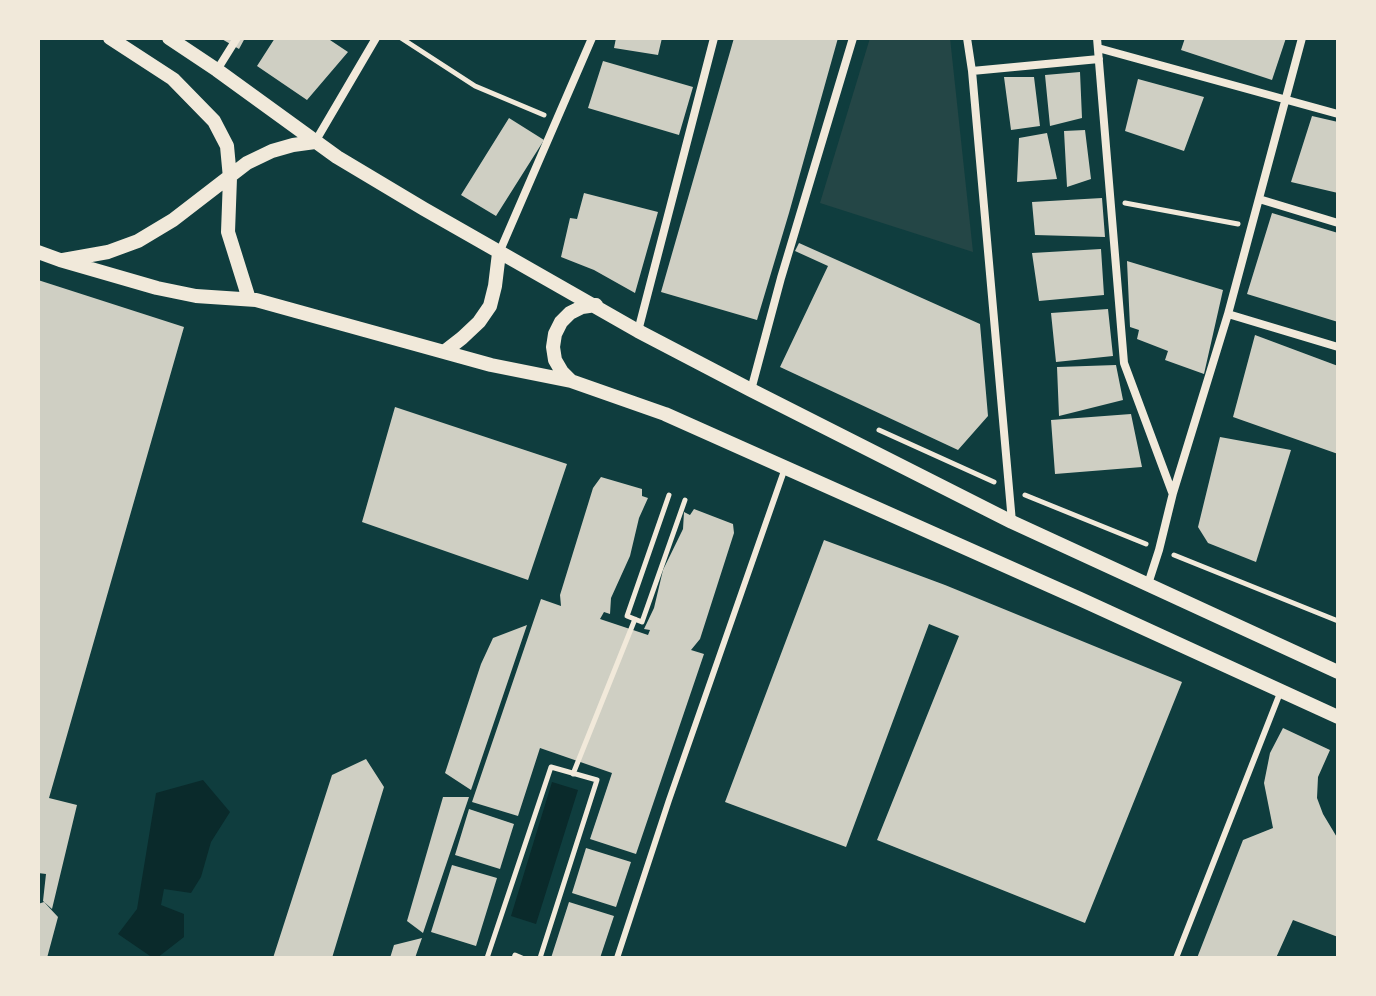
<!DOCTYPE html>
<html>
<head>
<meta charset="utf-8">
<style>
  body { margin:0 }
  #map { position:relative; width:1376px; height:996px; overflow:hidden; background:#0f3d3e; font-family:Montserrat,sans-serif }
  canvas { display:block }
  .frame { position:absolute; inset:0; border:40px solid #f1e9da; pointer-events:none }
</style>
</head>
<body>
<div id="map">
<canvas width="1376" height="996"></canvas>
<div class="frame"></div>
</div>
<script>
const ctx = document.querySelector('canvas').getContext('2d');
ctx.lineJoin = 'round';
function fill(path, color) { ctx.fillStyle = color; ctx.fill(path, 'evenodd'); }
const shape = rows => new Path2D(rows.map(r => 'M' + r).join(''));
function strokePath(path, color, width, dash) { ctx.strokeStyle = color; ctx.lineWidth = width; ctx.lineCap = dash ? 'butt' : 'round'; ctx.setLineDash(dash || []); ctx.stroke(path); }
const green = shape([
  [870,38,950,38,973,252,820,203]
]);
const water = shape([
  [203,780,230,812,211,842,201,877,191,893,164,889,161,905,184,914,184,937,157,958,153,958,118,934,137,909,156,793],
  [552,782,578,790,536,924,511,916]
]);
const building = shape([
  [220,38,245,38,239,49],
  [275,38,327,38,348,52,307,100,257,66],
  [616,38,662,38,658,55,614,48],
  [734,38,838,38,789,213,757,320,661,292],
  [1185,38,1286,38,1272,80,1181,50],
  [603,61,693,87,679,135,588,108],
  [1080,72,1082,118,1050,126,1045,75],
  [1004,77,1034,77,1040,126,1011,130],
  [1138,79,1204,97,1184,151,1125,131],
  [1312,116,1338,122,1338,193,1291,182],
  [509,118,544,140,496,216,461,195],
  [1085,130,1091,179,1067,187,1064,131],
  [1047,133,1057,179,1017,182,1019,138],
  [584,193,658,212,635,293,594,270,561,257,570,218,577,219],
  [1102,198,1105,237,1035,235,1032,202],
  [1272,213,1338,233,1338,322,1247,294],
  [799,243,980,324,988,416,958,450,780,367,828,266,795,251],
  [1101,249,1104,295,1039,301,1032,253],
  [1127,261,1223,290,1204,374,1165,360,1168,351,1137,339,1139,330,1130,327],
  [38,280,184,327,49,798,77,805,52,909,43,901,46,874,38,873],
  [1108,309,1113,356,1056,362,1051,313],
  [1255,335,1338,366,1338,454,1233,417],
  [1116,365,1123,400,1059,416,1057,367],
  [395,407,567,464,528,580,362,522],
  [1131,414,1142,467,1055,474,1051,420],
  [1220,437,1291,450,1256,562,1208,543,1198,527],
  [601,477,642,489,642,496,648,498,639,518,630,556,611,598,610,614,604,612,600,619,648,635,650,630,644,629,654,608,663,570,683,529,684,512,690,515,694,509,733,524,734,533,700,639,691,650,704,654,636,854,590,839,612,773,540,748,518,816,472,802,541,599,561,606,560,595,593,488],
  [824,540,945,585,1182,682,1085,923,877,840,959,636,929,624,846,847,725,802],
  [527,625,471,790,445,773,481,664,493,638],
  [1283,728,1330,750,1318,777,1317,798,1323,814,1338,839,1338,937,1293,920,1276,958,1197,958,1243,840,1273,828,1264,783,1270,753],
  [366,759,384,787,332,958,273,958,332,775],
  [443,797,469,797,423,933,407,921],
  [469,809,514,824,500,869,455,855],
  [586,848,631,862,616,907,572,893],
  [452,865,497,878,476,946,431,932],
  [44,902,58,917,47,958,38,958,38,904],
  [569,902,614,916,600,958,551,958],
  [422,938,415,958,390,958,394,945]
]);
const path = shape([
  [401,38,475,86,544,115],
  [1125,203,1238,224],
  [879,430,994,482],
  [669,495,627,616,642,622,685,500],
  [1025,495,1146,544],
  [1174,555,1338,621],
  [573,774,635,619],
  [487,958,551,767,597,780,540,958],
  [514,958,515,955,522,958]
]);
const service = shape([
  [617,958,669,800,785,468],
  [1176,958,1280,693]
]);
const minor = shape([
  [967,38,972,71,1012,522],
  [1097,38,1124,363,1172,492],
  [1098,48,1338,114],
  [217,70,237,38],
  [972,71,1099,59],
  [315,142,376,38],
  [1259,199,1338,223],
  [499,253,592,38],
  [1228,314,1338,347],
  [638,331,714,38],
  [751,390,781,278,853,38],
  [1148,584,1159,550,1173,493,1228,314,1302,38]
]);
const tertiary = shape([
  [110,38,173,79,214,121,227,146,230,178,228,232,249,299],
  [169,38,217,70,337,157,424,209,638,331,751,390,1012,522,1338,672],
  [38,252,60,260,157,288,196,296,256,300,491,365,571,381,665,414,1080,599,1338,717],
  [63,260,108,252,138,241,173,220,247,163,272,151,293,145,315,142],
  [444,352,462,338,479,322,490,306,495,286,499,253],
  [571,381,562,372,555,360,553,347,555,334,561,322,570,313,582,307,596,305]
]);
fill(green, '#244646');
fill(water, '#0a2a2b');
fill(building, '#cfcfc3');
strokePath(path, '#f1e9da', 5);
strokePath(service, '#f1e9da', 6);
strokePath(minor, '#f1e9da', 8);
strokePath(tertiary, '#f1e9da', 14);
</script>
</body>
</html>
